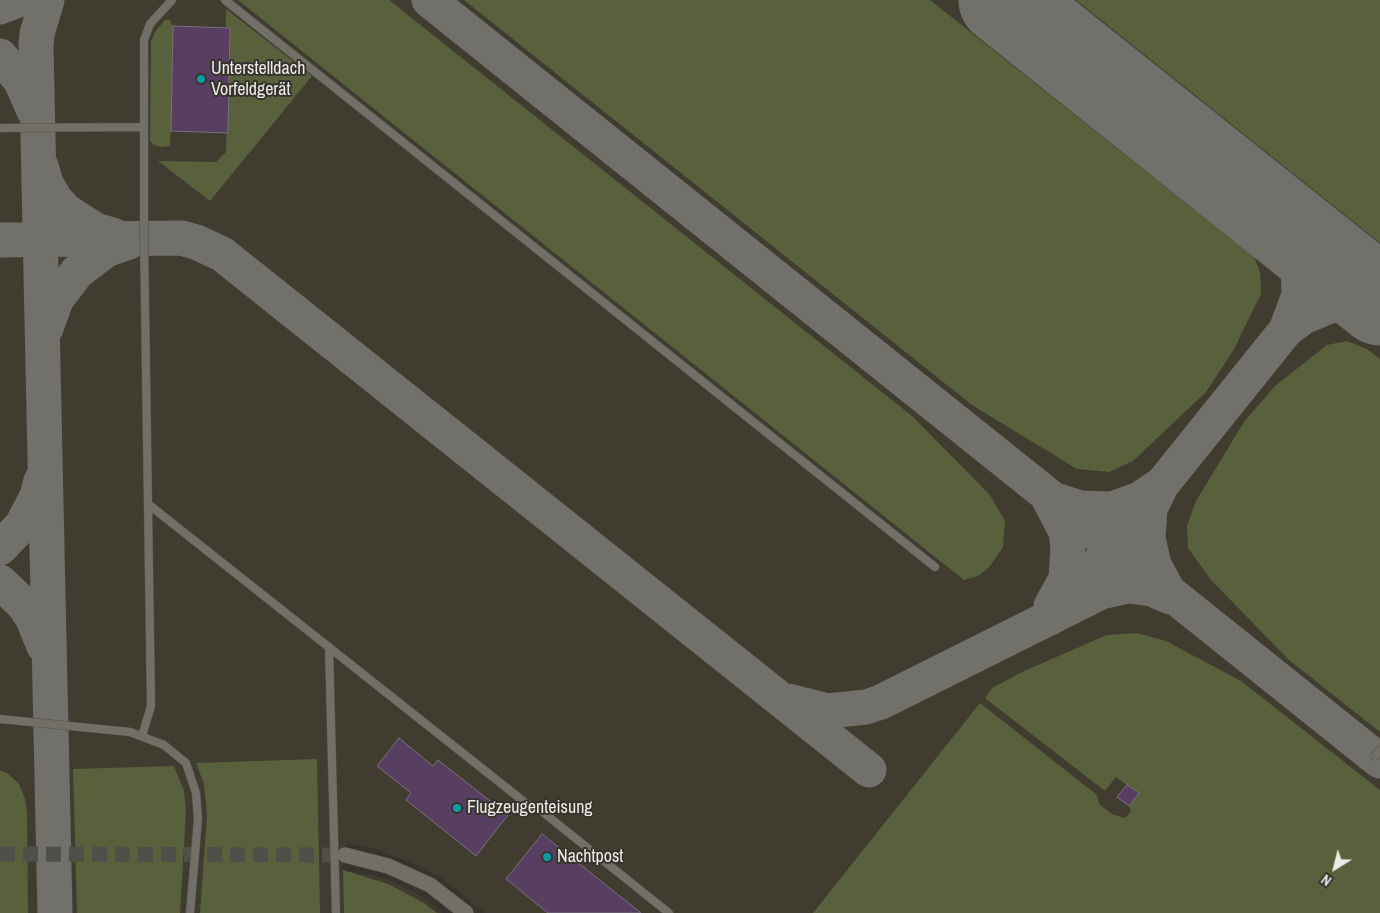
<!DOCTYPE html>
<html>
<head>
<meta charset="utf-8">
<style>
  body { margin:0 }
  #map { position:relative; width:1380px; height:913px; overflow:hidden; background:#36342d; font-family:"Archivo Narrow",sans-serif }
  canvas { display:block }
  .north { position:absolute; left:1310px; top:843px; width:50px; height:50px; -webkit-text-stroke:4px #36342d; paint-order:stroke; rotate:216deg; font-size:14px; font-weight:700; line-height:20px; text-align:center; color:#ecebe6 }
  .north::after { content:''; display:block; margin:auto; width:18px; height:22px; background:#ecebe6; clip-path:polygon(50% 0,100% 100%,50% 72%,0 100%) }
</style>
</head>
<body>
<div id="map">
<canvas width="1380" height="913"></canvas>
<div class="north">N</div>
</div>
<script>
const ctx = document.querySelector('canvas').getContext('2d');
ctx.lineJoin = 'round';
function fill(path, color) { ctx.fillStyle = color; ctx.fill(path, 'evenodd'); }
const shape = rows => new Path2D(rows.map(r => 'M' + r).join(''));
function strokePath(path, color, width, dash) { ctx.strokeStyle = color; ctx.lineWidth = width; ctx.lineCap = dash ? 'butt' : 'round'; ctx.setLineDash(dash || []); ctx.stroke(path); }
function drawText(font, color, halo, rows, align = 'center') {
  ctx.font = font + ' "Archivo Narrow",sans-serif'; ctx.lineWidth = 4; ctx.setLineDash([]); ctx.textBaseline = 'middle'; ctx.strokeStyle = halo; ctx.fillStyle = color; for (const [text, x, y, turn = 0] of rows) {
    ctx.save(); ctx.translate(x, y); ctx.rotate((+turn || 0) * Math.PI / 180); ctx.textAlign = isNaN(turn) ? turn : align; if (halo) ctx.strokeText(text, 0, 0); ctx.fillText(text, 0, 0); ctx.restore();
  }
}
const built = shape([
  [0,0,1380,0,1380,913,485,913,440,877,426,869,379,850,346,843,343,870,381,877,399,885,423,897,443,913,0,913]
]);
const green = shape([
  [238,0,389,0,912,416,990,495,1005,521,1003,547,990,566,978,576,964,580],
  [464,0,930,0,1254,257,1260,272,1261,294,1233,351,1206,392,1133,461,1109,472,1077,469,972,405],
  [1076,0,1380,0,1380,243],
  [226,9,312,76,210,201,158,161,216,162,226,152,230,28,226,28],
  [165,20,170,20,173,27,171,131,170,146,161,147,153,145,150,140,151,42,155,32],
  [1347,341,1367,349,1380,359,1380,732,1289,660,1211,580,1188,548,1187,526,1196,501,1244,422,1275,386,1327,345],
  [1137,633,1166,641,1241,681,1380,790,1380,913,813,913,980,703,1097,795,1099,804,1112,814,1125,818,1131,811,1129,806,1138,793,1116,777,1105,791,985,698,992,688,1024,671,1107,635],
  [317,759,320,913,200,913,207,815,204,784,196,763],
  [174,766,184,791,186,811,180,913,77,913,73,769],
  [0,770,7,773,19,784,25,799,27,814,28,913,0,913],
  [343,870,388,884,424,903,437,913,344,913]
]);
const taxiway = shape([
  [47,0,37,34,36,46,55,913],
  [429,0,1380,761],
  [0,7,18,0],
  [0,56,21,81,34,111],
  [41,166,46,183,55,199,66,211,95,230,113,235],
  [0,240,181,238,196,242,222,254,869,770],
  [46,328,56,300,77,272,106,250,129,242],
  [1286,330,1303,317,1330,306,1359,303,1380,308],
  [1049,499,1066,532,1068,547,1066,579,1051,606],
  [1058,501,1080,508,1112,509,1140,499,1162,484,1150,509,1148,538,1154,565,1166,587],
  [0,548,22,525,37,496,41,481],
  [0,582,23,604,32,617,44,646],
  [1050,618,1062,608,1082,584,1286,330,1299,295,1298,265,1294,248,1287,236,1268,212],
  [788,701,828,711,866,707,881,702,1101,592,1129,586,1152,589,1170,597]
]);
const runway = shape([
  [1003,0,1380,301]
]);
const building = shape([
  [173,26,230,28,228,133,171,131,173,26],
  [399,738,433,766,438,760,508,815,476,856,406,800,411,793,377,766,399,738],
  [1127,785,1139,793,1129,806,1117,797,1127,785],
  [542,834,641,913,548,913,506,879,542,834]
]);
const streetTunnel = shape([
  [0,854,345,855]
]);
const lane = shape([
  [225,0,935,567],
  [0,128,144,127],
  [148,504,527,804,539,809,669,913],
  [329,647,336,913],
  [0,719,130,732,164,745,186,763,196,793,198,819,190,913],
  [142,736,151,706,144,237,144,40,150,24,172,0],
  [1375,756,1380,750]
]);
const street = shape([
  [345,855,388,866,430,885,466,913]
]);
const markers = [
  [201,79,5,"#0f9aa8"],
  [457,808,5,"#0f9aa8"],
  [547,857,5,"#0f9aa8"]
];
const poiNames = [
  ["Unterstelldach",211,69],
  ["Vorfeldgerät",211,90],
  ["Flugzeugenteisung",467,808],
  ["Nachtpost",557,857]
];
fill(built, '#403d30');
fill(green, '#59603c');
strokePath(taxiway, '#72706a', 35);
strokePath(runway, '#72706a', 89);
fill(building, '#583f62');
strokePath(building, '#777279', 1);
strokePath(streetTunnel, '#514f49', 15, [15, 8]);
strokePath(lane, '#53524b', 9);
strokePath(street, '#53524b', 16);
strokePath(lane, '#726f67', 8);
strokePath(street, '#726f67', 15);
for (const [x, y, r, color] of markers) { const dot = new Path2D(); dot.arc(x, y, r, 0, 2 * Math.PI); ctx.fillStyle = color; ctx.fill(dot); strokePath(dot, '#36342d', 2); }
drawText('18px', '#ecebe6', '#36342d', poiNames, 'left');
</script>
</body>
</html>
